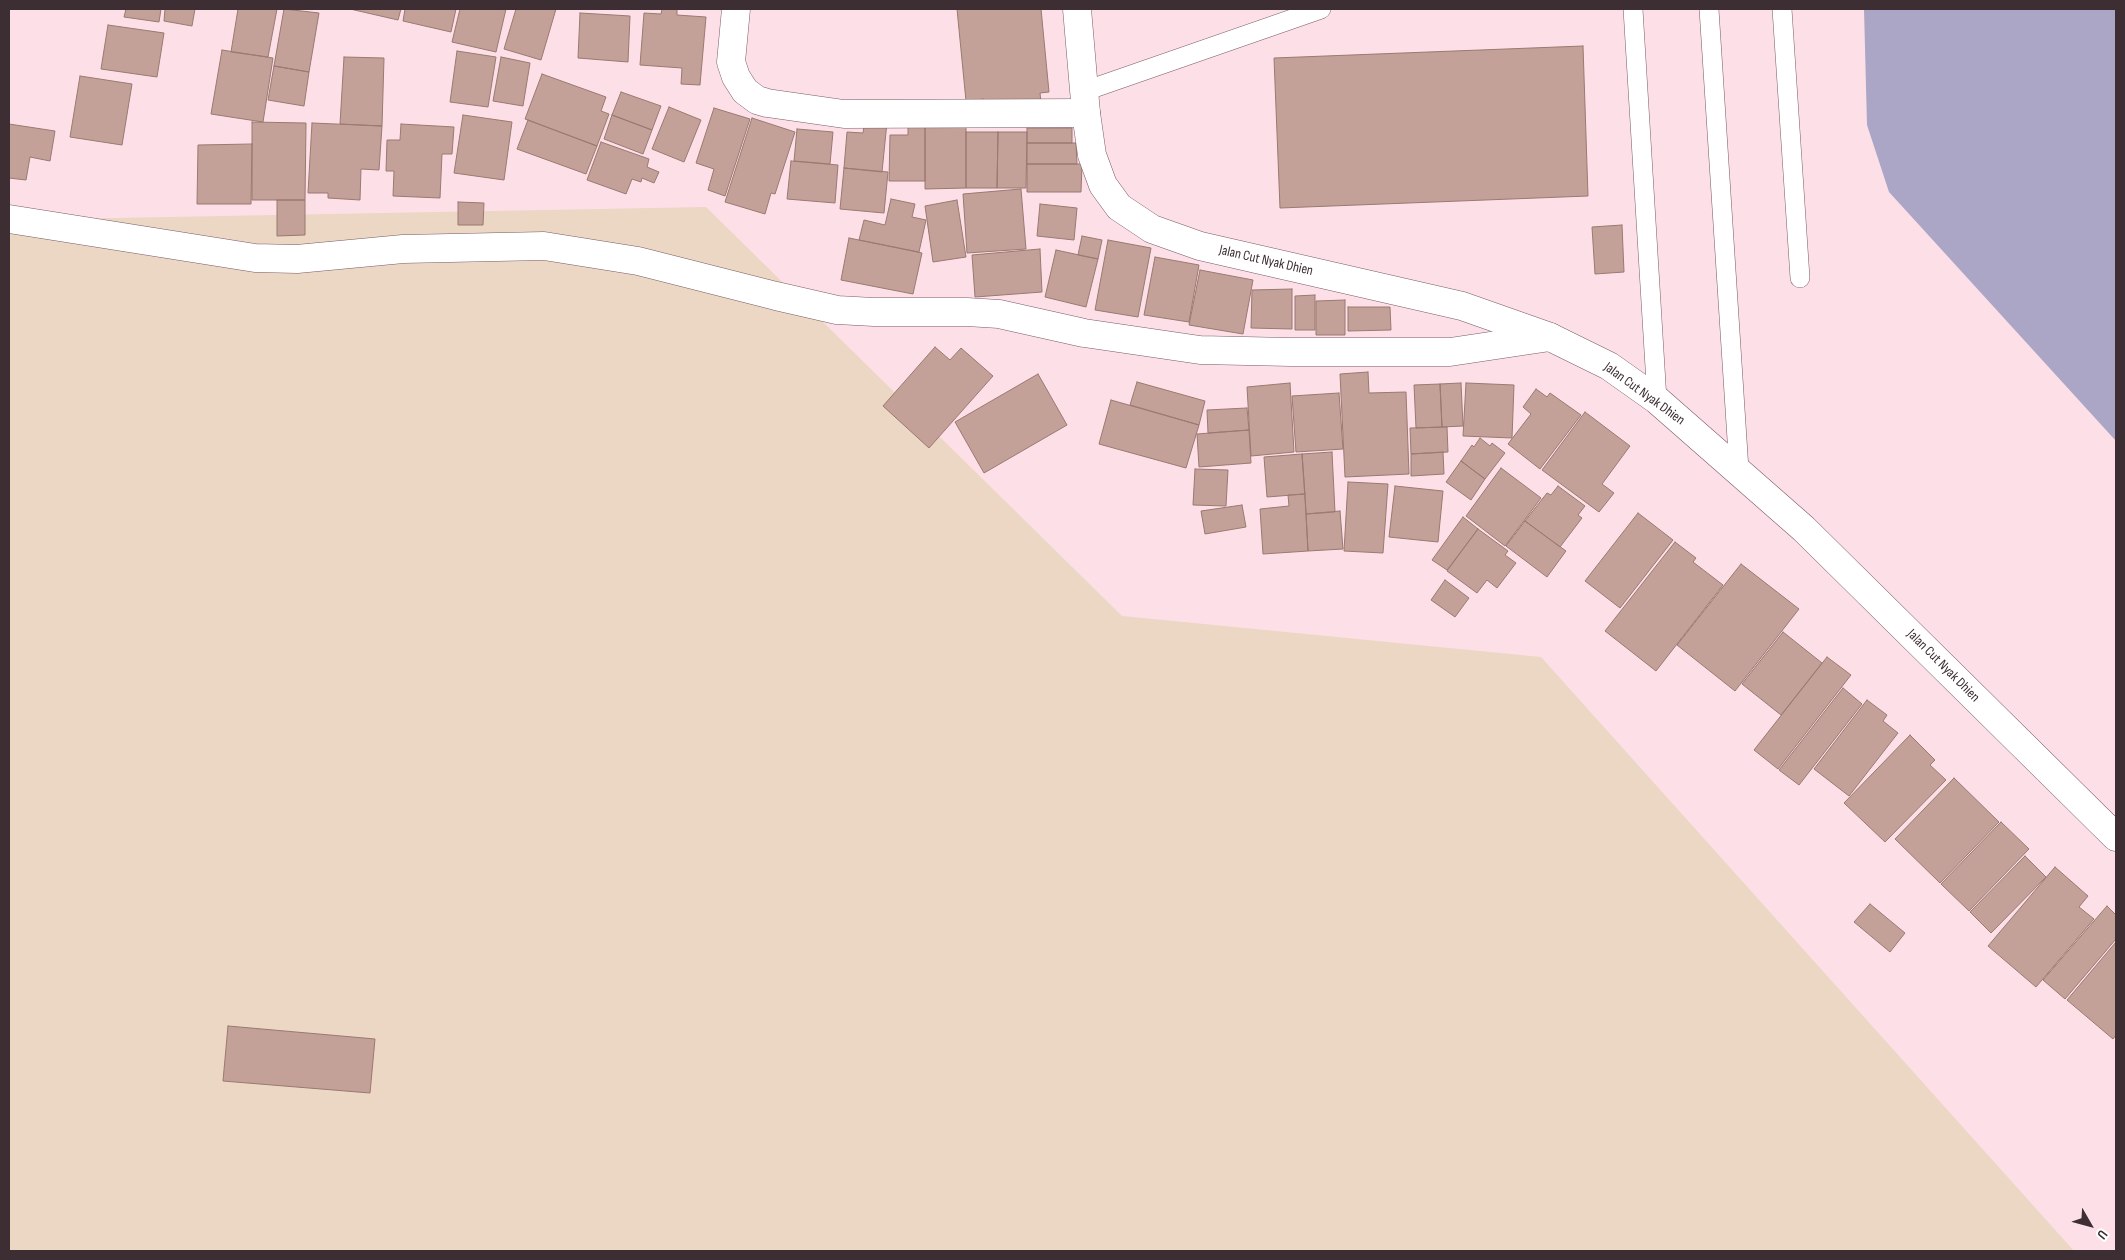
<!DOCTYPE html>
<html>
<head>
<meta charset="utf-8">
<style>
  body { margin:0 }
  #map { position:relative; width:2125px; height:1260px; overflow:hidden; background:#fddfe7; font-family:"Sofia Sans Condensed",sans-serif }
  canvas { display:block }
  .frame { position:absolute; inset:0; border:10px solid #3c2e32; pointer-events:none }
  .north { position:absolute; left:2065px; top:1200px; width:50px; height:50px; -webkit-text-stroke:4px #fff; paint-order:stroke; rotate:128deg; font-size:14px; font-weight:700; line-height:20px; text-align:center; color:#3c2e32 }
  .north::after { content:''; display:block; margin:auto; width:18px; height:22px; background:#3c2e32; clip-path:polygon(50% 0,100% 100%,50% 72%,0 100%) }
</style>
</head>
<body>
<div id="map">
<canvas width="2125" height="1260"></canvas>
<div class="frame"></div>
<div class="north">U</div>
</div>
<script>
const ctx = document.querySelector('canvas').getContext('2d');
ctx.lineJoin = 'round';
function fill(path, color) { ctx.fillStyle = color; ctx.fill(path, 'evenodd'); }
const shape = rows => new Path2D(rows.map(r => 'M' + r).join(''));
function strokePath(path, color, width, dash) { ctx.strokeStyle = color; ctx.lineWidth = width; ctx.lineCap = dash ? 'butt' : 'round'; ctx.setLineDash(dash || []); ctx.stroke(path); }
function drawText(font, color, halo, rows, align = 'center') {
  ctx.font = font + ' "Sofia Sans Condensed",sans-serif'; ctx.lineWidth = 4; ctx.setLineDash([]); ctx.textBaseline = 'middle'; ctx.strokeStyle = halo; ctx.fillStyle = color; for (const [text, x, y, turn = 0] of rows) {
    ctx.save(); ctx.translate(x, y); ctx.rotate((+turn || 0) * Math.PI / 180); ctx.textAlign = isNaN(turn) ? turn : align; if (halo) ctx.strokeText(text, 0, 0); ctx.fillText(text, 0, 0); ctx.restore();
  }
}
const green = shape([
  [706,207,1122,616,1541,657,2074,1251,9,1251,9,220]
]);
const water = shape([
  [1864,9,2116,9,2116,441,1889,192,1867,125]
]);
const building = shape([
  [126,9,161,9,159,22,124,17,126,9],
  [165,9,195,9,192,26,164,21,165,9],
  [238,9,277,9,268,57,231,52,238,9],
  [284,9,319,13,309,72,274,66,284,9],
  [350,9,401,9,398,20,350,9],
  [405,9,456,9,451,32,403,21,405,9],
  [460,9,506,9,496,52,452,42,460,9],
  [516,9,556,9,541,60,504,49,516,9],
  [662,9,677,9,677,15,706,17,700,85,681,84,682,68,640,65,644,13,661,14,662,9],
  [957,9,1041,9,1049,92,1040,93,1041,103,985,109,984,99,966,101,957,9],
  [580,13,630,16,628,62,578,58,580,13],
  [108,25,164,33,157,77,101,69,108,25],
  [1583,46,1588,196,1280,208,1274,58,1583,46],
  [222,50,273,58,263,122,211,114,222,50],
  [457,51,496,57,488,107,450,102,457,51],
  [344,57,384,58,382,126,340,124,344,57],
  [501,57,530,63,523,106,493,101,501,57],
  [274,66,309,72,304,106,268,100,274,66],
  [542,74,606,97,601,111,609,114,597,146,525,119,542,74],
  [80,76,132,84,122,145,70,137,80,76],
  [621,92,661,106,652,130,612,115,621,92],
  [669,107,701,120,684,162,652,149,669,107],
  [714,108,750,119,725,196,708,190,714,169,696,163,714,108],
  [463,115,512,122,504,180,454,173,463,115],
  [612,115,652,130,643,154,604,139,612,115],
  [752,118,795,132,775,194,771,193,765,214,725,202,752,118],
  [528,120,597,146,586,174,517,149,528,120],
  [865,120,887,122,882,172,844,168,847,132,863,133,865,120],
  [252,122,306,123,305,200,252,200,252,122],
  [312,123,382,126,379,170,361,169,360,200,328,198,328,193,308,193,312,123],
  [908,123,925,123,925,181,889,181,890,135,908,135,908,123],
  [925,123,966,123,966,188,925,189,925,123],
  [9,124,55,131,50,161,30,157,26,180,9,178,9,124],
  [401,124,454,127,452,154,442,154,440,198,393,196,394,171,386,171,387,140,400,140,401,124],
  [1027,128,1072,128,1072,143,1027,143,1027,128],
  [797,129,833,132,830,164,794,161,797,129],
  [966,132,998,132,997,188,966,188,966,132],
  [998,132,1027,132,1026,188,997,188,998,132],
  [601,142,649,159,647,167,659,172,654,183,642,178,641,182,632,179,626,194,587,180,601,142],
  [1027,143,1076,143,1077,164,1027,164,1027,143],
  [252,144,251,204,197,204,198,145,252,144],
  [791,161,838,165,835,203,787,199,791,161],
  [1027,164,1082,164,1081,192,1027,192,1027,164],
  [844,168,888,172,884,213,840,209,844,168],
  [1021,189,1026,249,967,253,963,194,1021,189],
  [891,199,915,204,912,217,926,220,919,252,859,240,864,220,885,225,891,199],
  [277,200,305,200,305,235,277,236,277,200],
  [957,200,966,257,933,262,925,206,957,200],
  [458,202,484,203,483,225,458,225,458,202],
  [1040,204,1077,208,1074,240,1037,236,1040,204],
  [1622,225,1624,272,1595,274,1592,227,1622,225],
  [1082,236,1102,240,1098,259,1078,255,1082,236],
  [849,238,922,253,913,294,841,280,849,238],
  [1108,240,1151,248,1138,317,1095,310,1108,240],
  [1040,249,1042,292,975,297,972,255,1040,249],
  [1056,250,1098,259,1086,307,1045,297,1056,250],
  [1155,257,1199,265,1189,322,1144,315,1155,257],
  [1200,270,1253,280,1243,334,1189,325,1200,270],
  [1292,289,1292,329,1251,328,1252,290,1292,289],
  [1315,295,1315,330,1295,330,1295,296,1315,295],
  [1345,300,1345,335,1316,335,1316,301,1345,300],
  [1348,307,1390,307,1391,330,1348,331,1348,307],
  [935,347,950,360,961,348,993,376,929,448,883,406,935,347],
  [1368,372,1369,393,1406,392,1409,474,1345,477,1340,374,1368,372],
  [1038,374,1067,425,984,473,955,422,1038,374],
  [1137,382,1205,401,1199,425,1130,405,1137,382],
  [1290,383,1294,452,1251,456,1247,387,1290,383],
  [1461,383,1463,426,1442,427,1440,384,1461,383],
  [1466,383,1514,385,1512,438,1463,436,1466,383],
  [1440,384,1442,427,1416,428,1414,385,1440,384],
  [1536,389,1547,397,1550,393,1581,415,1540,469,1508,444,1531,414,1523,407,1536,389],
  [1339,393,1343,449,1296,452,1292,396,1339,393],
  [1111,400,1199,425,1186,468,1099,444,1111,400],
  [1247,408,1249,430,1208,433,1207,410,1247,408],
  [1585,412,1630,446,1602,484,1614,493,1599,512,1542,470,1585,412],
  [1447,427,1448,452,1411,454,1410,428,1447,427],
  [1249,430,1251,463,1199,467,1197,434,1249,430],
  [1480,438,1490,446,1492,443,1505,453,1485,479,1461,461,1472,445,1474,447,1480,438],
  [1332,452,1335,512,1306,514,1302,454,1332,452],
  [1443,452,1444,474,1411,476,1411,454,1443,452],
  [1302,454,1305,494,1267,497,1264,457,1302,454],
  [1461,461,1485,479,1471,500,1446,482,1461,461],
  [1501,468,1541,498,1505,546,1466,516,1501,468],
  [1195,469,1228,470,1226,506,1193,505,1195,469],
  [1348,482,1388,484,1383,553,1344,551,1348,482],
  [1395,486,1443,491,1438,542,1389,537,1395,486],
  [1558,486,1585,506,1578,515,1582,518,1560,547,1525,521,1547,493,1551,495,1558,486],
  [1305,494,1308,551,1263,554,1260,509,1289,506,1288,495,1305,494],
  [1242,505,1246,527,1205,534,1201,511,1242,505],
  [1340,511,1343,549,1308,551,1306,514,1340,511],
  [1638,513,1673,540,1620,608,1585,581,1638,513],
  [1463,517,1478,529,1447,570,1432,560,1463,517],
  [1525,521,1566,551,1547,577,1506,546,1525,521],
  [1478,529,1508,551,1505,555,1516,563,1497,588,1487,580,1477,593,1447,571,1478,529],
  [1675,542,1696,558,1693,562,1723,585,1656,671,1605,631,1675,542],
  [1741,564,1799,609,1735,691,1677,645,1741,564],
  [1445,580,1469,598,1455,617,1431,600,1445,580],
  [1783,632,1822,663,1781,715,1742,684,1783,632],
  [1827,657,1851,675,1778,769,1754,750,1827,657],
  [1843,688,1862,704,1799,785,1779,770,1843,688],
  [1867,700,1887,715,1883,721,1898,733,1849,796,1814,769,1867,700],
  [1910,735,1935,760,1930,765,1946,780,1885,842,1844,803,1910,735],
  [1954,778,1999,822,1940,883,1895,839,1954,778],
  [2001,822,2029,849,1969,911,1941,884,2001,822],
  [2025,856,2046,877,1991,933,1970,912,2025,856],
  [2055,867,2088,896,2079,907,2094,919,2036,987,1988,946,2055,867],
  [1870,904,1905,933,1890,952,1854,922,1870,904],
  [2107,906,2116,915,2116,939,2065,999,2043,980,2107,906],
  [2116,942,2116,1035,2113,1039,2067,1000,2116,942],
  [228,1026,375,1039,370,1093,223,1081,228,1026]
]);
const service = shape([
  [1633,9,1657,400],
  [1709,9,1739,470],
  [1782,9,1800,278],
  [1085,91,1321,9]
]);
const minor = shape([
  [736,9,731,62,736,77,745,91,757,100,767,103,844,114,1086,113],
  [9,219,255,258,297,259,403,249,544,246,638,261,776,296,837,310,874,312,967,312,999,314,1084,333,1200,350,1291,352,1450,352,1550,337]
]);
const trunk = shape([
  [1077,9,1086,113,1092,155,1103,185,1119,207,1152,229,1200,246,1462,306,1550,337,1609,366,1657,400,1804,529,2116,837]
]);
const streetNames = [
  ["Jalan Cut Nyak Dhien",1266,261,13],
  ["Jalan Cut Nyak Dhien",1644,394,36],
  ["Jalan Cut Nyak Dhien",1943,666,45]
];
fill(green, '#ebd7c3');
fill(water, '#aba6c5');
fill(building, '#c3a199');
strokePath(building, '#9a7971', 1);
strokePath(service, '#7a5b64', 20);
strokePath(minor, '#7a5b64', 29);
strokePath(trunk, '#7a5b64', 29);
strokePath(service, '#fff', 19);
strokePath(minor, '#fff', 28);
strokePath(trunk, '#fff', 28);
drawText('14px', '#3c2e32', '#fff', streetNames);
</script>
</body>
</html>
